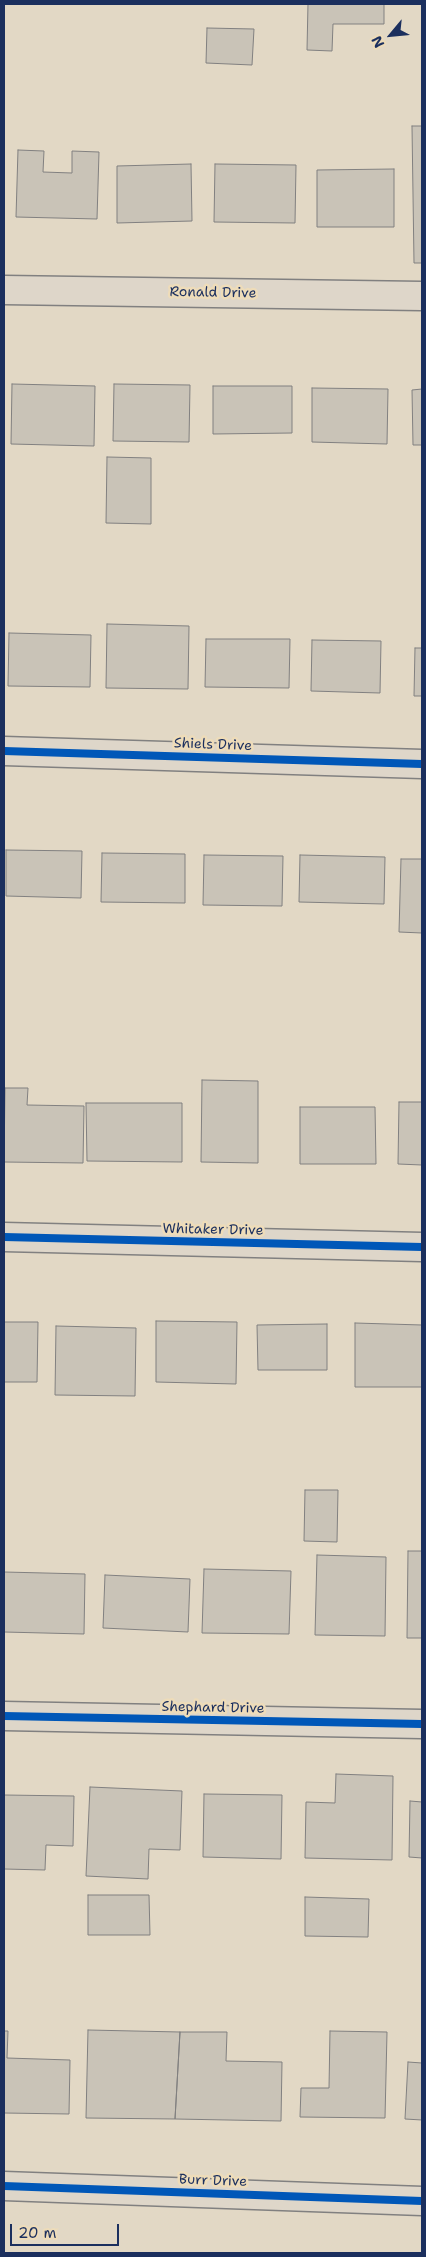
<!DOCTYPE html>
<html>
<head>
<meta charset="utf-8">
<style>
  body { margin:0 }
  #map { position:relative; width:426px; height:2257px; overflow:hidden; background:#e2d8c5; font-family:"Shantell Sans",sans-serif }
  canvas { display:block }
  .frame { position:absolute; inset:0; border:5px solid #1b2f5e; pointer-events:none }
  .north { position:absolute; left:366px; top:10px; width:50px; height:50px; -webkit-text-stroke:4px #eedcb9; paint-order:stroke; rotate:242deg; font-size:14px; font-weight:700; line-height:20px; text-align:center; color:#1b2f5e }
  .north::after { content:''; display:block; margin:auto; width:18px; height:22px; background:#1b2f5e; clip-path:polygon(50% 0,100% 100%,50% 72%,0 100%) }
  .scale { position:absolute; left:10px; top:2224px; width:109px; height:22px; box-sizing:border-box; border:2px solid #1b2f5e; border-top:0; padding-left:6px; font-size:15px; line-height:18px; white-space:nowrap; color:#1b2f5e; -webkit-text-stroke:4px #eedcb9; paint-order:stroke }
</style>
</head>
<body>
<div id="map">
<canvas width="426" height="2257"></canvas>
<div class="frame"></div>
<div class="north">N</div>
<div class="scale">20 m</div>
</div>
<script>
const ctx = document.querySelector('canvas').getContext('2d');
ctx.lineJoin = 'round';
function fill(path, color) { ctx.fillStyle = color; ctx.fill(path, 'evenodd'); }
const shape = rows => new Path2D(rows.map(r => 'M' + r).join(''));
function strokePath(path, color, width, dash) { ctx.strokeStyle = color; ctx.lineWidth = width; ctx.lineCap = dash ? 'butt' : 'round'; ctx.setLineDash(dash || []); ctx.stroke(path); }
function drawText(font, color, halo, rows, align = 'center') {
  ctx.font = font + ' "Shantell Sans",sans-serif'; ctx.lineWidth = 5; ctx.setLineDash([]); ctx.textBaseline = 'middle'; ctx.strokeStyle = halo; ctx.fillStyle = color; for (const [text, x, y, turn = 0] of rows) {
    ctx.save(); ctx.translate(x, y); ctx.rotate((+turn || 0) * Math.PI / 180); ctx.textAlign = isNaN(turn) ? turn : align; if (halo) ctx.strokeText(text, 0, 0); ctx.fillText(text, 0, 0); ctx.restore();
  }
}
const building = shape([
  [308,4,384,4,384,24,333,24,332,51,307,50,308,4],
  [207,28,254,29,252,65,206,63,207,28],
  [412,126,422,126,422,263,414,263,412,126],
  [18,150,44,151,43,172,72,173,72,151,99,152,97,219,16,217,18,150],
  [191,164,192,221,117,223,117,166,191,164],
  [215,164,296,165,295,223,214,222,215,164],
  [394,169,394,227,317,227,317,170,394,169],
  [12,384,95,386,94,446,11,444,12,384],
  [114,384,190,385,189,442,113,441,114,384],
  [213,386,292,386,292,433,213,434,213,386],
  [312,388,388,389,387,444,312,442,312,388],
  [422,389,422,445,413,445,412,390,422,389],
  [107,457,151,458,151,524,106,523,107,457],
  [107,624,189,626,188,689,106,688,107,624],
  [9,633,91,635,90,687,8,686,9,633],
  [206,639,290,639,289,688,205,687,206,639],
  [312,640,381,641,380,693,311,691,312,640],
  [415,648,422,648,422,696,414,696,415,648],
  [6,850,82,851,81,898,6,896,6,850],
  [102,853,185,854,185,903,101,902,102,853],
  [204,855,283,856,282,906,203,905,204,855],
  [300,855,385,857,384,904,299,902,300,855],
  [401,859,422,859,422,933,399,932,401,859],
  [202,1080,258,1081,258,1163,201,1162,202,1080],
  [5,1088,28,1088,27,1105,84,1106,83,1163,4,1162,5,1088],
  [399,1102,422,1102,422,1165,398,1164,399,1102],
  [86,1103,182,1103,182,1162,87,1161,86,1103],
  [300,1107,375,1107,376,1164,300,1164,300,1107],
  [156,1321,237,1322,236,1384,156,1382,156,1321],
  [4,1322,38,1322,37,1382,4,1382,4,1322],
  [355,1323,422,1325,422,1387,355,1387,355,1323],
  [327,1324,327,1370,258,1370,257,1325,327,1324],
  [56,1326,136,1328,135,1396,55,1395,56,1326],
  [305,1490,338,1490,337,1542,304,1541,305,1490],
  [408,1551,422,1551,422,1638,407,1638,408,1551],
  [317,1555,386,1557,385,1636,315,1635,317,1555],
  [204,1569,291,1571,289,1634,202,1633,204,1569],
  [4,1572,85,1574,84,1634,4,1632,4,1572],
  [105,1575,190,1579,188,1632,103,1628,105,1575],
  [336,1774,393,1776,392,1860,305,1858,306,1802,335,1803,336,1774],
  [90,1787,182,1791,180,1850,149,1849,148,1879,86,1876,90,1787],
  [204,1794,282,1795,281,1859,203,1857,204,1794],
  [4,1795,74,1796,73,1846,46,1845,45,1870,4,1869,4,1795],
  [410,1801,422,1802,422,1858,409,1857,410,1801],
  [88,1895,149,1895,150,1935,88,1935,88,1895],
  [305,1897,369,1899,368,1937,305,1936,305,1897],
  [88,2030,180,2032,175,2119,86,2118,88,2030],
  [4,2031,8,2031,7,2058,70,2060,69,2114,4,2113,4,2031],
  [330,2031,387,2032,385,2118,300,2117,301,2088,329,2088,330,2031],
  [180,2032,227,2032,226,2061,282,2062,281,2121,175,2119,180,2032],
  [408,2062,422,2063,422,2120,405,2119,408,2062]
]);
const street = shape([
  [4,290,422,296],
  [4,751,422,764],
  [4,1237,422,1247],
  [4,1716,422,1724],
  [4,2186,422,2201]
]);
const cycleway = shape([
  [4,751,422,764],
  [4,1237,422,1247],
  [4,1716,422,1724],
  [4,2186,422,2201]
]);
const streetNames = [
  ["Ronald Drive",213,293,1],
  ["Shiels Drive",213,745,2],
  ["Whitaker Drive",213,1230,1],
  ["Shephard Drive",213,1708,1],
  ["Burr Drive",213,2181,2]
];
fill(building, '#c9c3b7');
strokePath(building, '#818080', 1);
strokePath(street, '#818080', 31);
strokePath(street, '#ded6c9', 28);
strokePath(cycleway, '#0057b8', 8);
drawText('14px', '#1b2f5e', '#eedcb9', streetNames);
</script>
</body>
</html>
